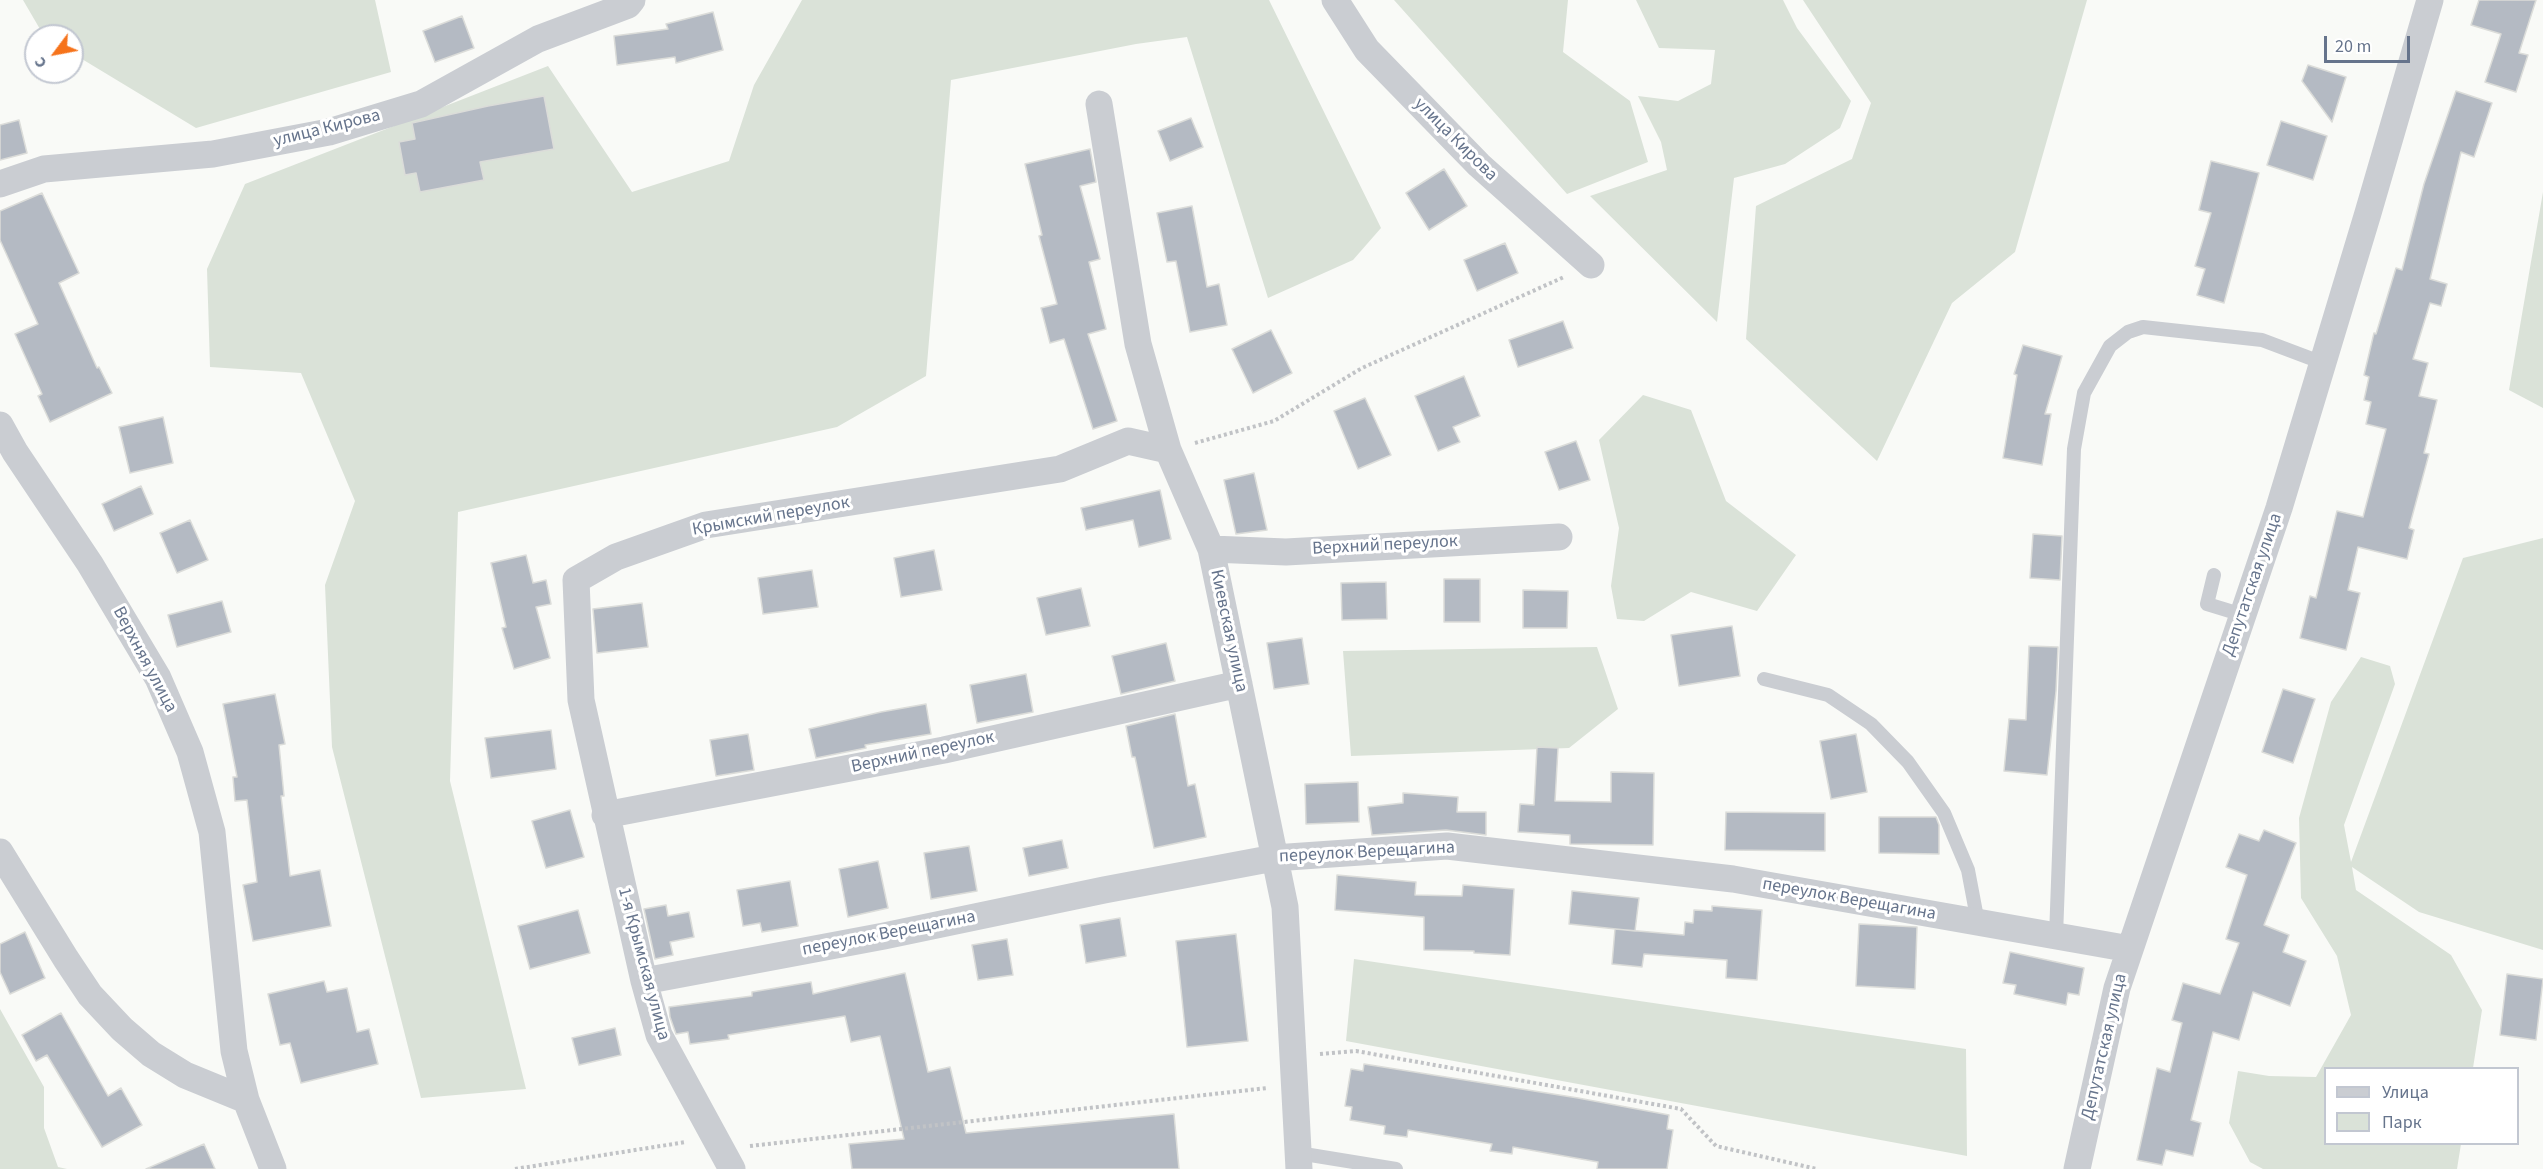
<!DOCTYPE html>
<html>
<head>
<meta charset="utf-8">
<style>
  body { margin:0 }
  #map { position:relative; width:2543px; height:1169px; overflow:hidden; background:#f9faf7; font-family:"Source Sans 3",sans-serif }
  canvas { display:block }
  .legend { position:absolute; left:2324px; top:1067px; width:195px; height:78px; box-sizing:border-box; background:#fff; border:2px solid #c2c7d1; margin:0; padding:8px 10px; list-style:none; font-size:18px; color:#66748c }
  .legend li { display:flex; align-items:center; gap:12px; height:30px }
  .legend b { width:30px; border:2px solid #c2c7d1 }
  .north { position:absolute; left:24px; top:24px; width:60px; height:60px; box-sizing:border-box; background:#fff; border:2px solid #c2c7d1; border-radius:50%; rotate:238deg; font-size:16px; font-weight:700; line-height:24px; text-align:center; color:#66748c }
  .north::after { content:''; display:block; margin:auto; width:21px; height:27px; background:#f6731b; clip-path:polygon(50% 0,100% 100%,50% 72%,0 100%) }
  .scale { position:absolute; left:2324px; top:36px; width:86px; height:27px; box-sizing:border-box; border:3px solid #66748c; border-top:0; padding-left:8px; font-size:18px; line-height:21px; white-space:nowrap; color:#66748c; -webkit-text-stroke:4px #fff; paint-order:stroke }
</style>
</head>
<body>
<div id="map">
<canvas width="2543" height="1169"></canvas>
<ul class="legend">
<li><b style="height:8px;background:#cacdd2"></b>Улица</li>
<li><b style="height:16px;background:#dae2d8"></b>Парк</li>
</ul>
<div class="north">С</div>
<div class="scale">20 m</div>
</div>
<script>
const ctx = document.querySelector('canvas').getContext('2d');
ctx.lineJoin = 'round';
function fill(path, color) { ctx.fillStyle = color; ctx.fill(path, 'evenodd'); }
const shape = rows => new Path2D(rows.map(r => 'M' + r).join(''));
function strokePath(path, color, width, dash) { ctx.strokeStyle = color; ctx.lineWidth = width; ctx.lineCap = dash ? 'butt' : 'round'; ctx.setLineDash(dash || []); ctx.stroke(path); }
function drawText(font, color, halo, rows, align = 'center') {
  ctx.font = font + ' "Source Sans 3",sans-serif'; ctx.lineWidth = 6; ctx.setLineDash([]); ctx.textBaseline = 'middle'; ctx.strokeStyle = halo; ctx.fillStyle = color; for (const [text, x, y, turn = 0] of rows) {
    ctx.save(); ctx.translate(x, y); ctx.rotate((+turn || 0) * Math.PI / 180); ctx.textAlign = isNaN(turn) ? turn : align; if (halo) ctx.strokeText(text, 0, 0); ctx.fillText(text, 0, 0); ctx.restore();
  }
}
const green = shape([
  [23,0,375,0,391,72,196,128,72,53,72,36,44,36],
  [802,0,1269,0,1381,228,1353,260,1268,298,1187,37,1136,44,951,80,926,376,837,427,458,512,450,781,526,1089,421,1098,332,747,325,585,355,501,301,373,210,367,207,269,245,184,548,66,632,192,729,161,754,85],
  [1394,0,1568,0,1563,52,1630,101,1648,162,1567,194],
  [1636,0,1783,0,1797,28,1851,101,1840,128,1785,164,1734,178,1717,322,1590,196,1667,170,1661,142,1638,96,1678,101,1711,84,1715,50,1659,48],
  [1803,0,2087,0,2015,252,1952,303,1877,461,1746,339,1756,206,1852,159,1871,103],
  [2543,192,2543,408,2509,390],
  [1643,395,1691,410,1726,501,1796,555,1757,611,1691,592,1644,621,1617,619,1611,586,1619,528,1599,440],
  [2543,538,2543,950,2419,912,2352,867,2356,890,2451,955,2482,1010,2473,1068,2326,1068,2326,1144,2461,1144,2457,1169,2263,1169,2250,1162,2229,1123,2238,1071,2269,1076,2316,1077,2351,1015,2337,956,2301,898,2299,818,2331,702,2361,657,2390,666,2395,684,2344,825,2351,862,2463,558],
  [1597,647,1618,709,1569,748,1351,756,1343,651],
  [1354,959,1966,1049,1967,1156,1346,1041],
  [0,1009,44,1087,44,1128,58,1167,67,1169,0,1169]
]);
const building = shape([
  [2479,0,2536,0,2519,53,2528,55,2516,92,2485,82,2501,34,2471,25,2479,0],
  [713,12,723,50,676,63,675,57,617,65,614,36,668,29,666,24,713,12],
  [462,16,474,48,435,62,423,31,462,16],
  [2308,65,2346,77,2332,122,2302,81,2308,65],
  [2456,91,2492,103,2474,157,2461,152,2430,279,2447,284,2441,306,2430,303,2413,359,2428,363,2419,396,2437,400,2424,453,2429,454,2409,528,2414,530,2407,559,2358,547,2348,590,2360,593,2346,650,2300,638,2310,596,2316,598,2337,511,2363,517,2386,429,2366,424,2371,402,2364,400,2369,377,2364,375,2374,333,2376,334,2396,268,2402,270,2424,184,2456,91],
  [544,96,554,149,480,162,484,180,420,192,416,173,405,175,399,142,415,139,412,123,488,106,544,96],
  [1191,118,1203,147,1170,161,1158,131,1191,118],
  [19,120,27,153,0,160,0,125,19,120],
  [2281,121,2327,136,2313,180,2267,165,2281,121],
  [1090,149,1096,182,1080,186,1100,259,1089,262,1106,329,1088,334,1117,421,1093,429,1064,339,1050,343,1041,308,1057,304,1039,236,1042,235,1025,164,1090,149],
  [2211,161,2259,173,2224,303,2197,295,2205,269,2195,266,2211,213,2199,210,2211,161],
  [1444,169,1467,206,1429,230,1406,193,1444,169],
  [42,193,79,273,59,283,97,368,99,367,112,393,50,422,38,396,42,394,15,334,38,324,0,240,0,211,42,193],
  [1192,206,1207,287,1219,284,1227,325,1190,332,1176,261,1167,262,1157,213,1192,206],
  [1505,243,1518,273,1477,291,1464,260,1505,243],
  [1563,321,1573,348,1518,367,1509,340,1563,321],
  [1271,330,1292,373,1253,393,1232,349,1271,330],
  [2023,345,2062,356,2045,414,2051,414,2042,465,2003,458,2017,375,2014,374,2023,345],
  [1464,376,1480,416,1453,427,1460,442,1438,451,1415,396,1464,376],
  [1365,398,1391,455,1358,469,1334,411,1365,398],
  [163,417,173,463,130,473,119,427,163,417],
  [1576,441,1590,480,1559,490,1545,452,1576,441],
  [1254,473,1267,530,1236,534,1224,480,1254,473],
  [141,486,153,514,114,531,102,504,141,486],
  [1160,490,1171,539,1139,547,1133,520,1086,530,1081,508,1160,490],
  [190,520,208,560,177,573,160,533,190,520],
  [2033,534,2062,536,2060,580,2030,578,2033,534],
  [934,550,942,590,901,597,894,558,934,550],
  [526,555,533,583,546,580,551,604,536,607,550,658,514,669,502,628,506,627,491,563,526,555],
  [812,570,818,607,763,614,758,578,812,570],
  [1444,579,1480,579,1480,622,1444,622,1444,579],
  [1386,582,1387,619,1342,620,1341,583,1386,582],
  [1081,588,1090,626,1046,635,1037,598,1081,588],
  [1523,590,1568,591,1567,628,1523,628,1523,590],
  [222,601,231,632,177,647,168,615,222,601],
  [642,603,648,647,597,653,593,609,642,603],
  [1732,626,1740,676,1679,686,1671,635,1732,626],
  [1302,638,1309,684,1274,689,1267,643,1302,638],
  [1166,643,1175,681,1121,694,1112,656,1166,643],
  [2029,646,2058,647,2056,691,2047,775,2004,771,2009,719,2026,720,2029,646],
  [1026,674,1033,712,977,723,970,685,1026,674],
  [2283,689,2315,699,2293,763,2262,752,2283,689],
  [275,694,285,744,279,745,284,796,281,796,290,876,320,870,331,926,253,941,243,885,257,882,247,800,235,801,233,777,237,777,223,704,275,694],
  [926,704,931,734,865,745,866,748,816,758,809,729,881,712,926,704],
  [1175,714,1188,786,1195,784,1206,837,1154,848,1135,757,1132,757,1126,726,1175,714],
  [551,730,556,769,491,778,485,738,551,730],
  [748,734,754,770,716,776,710,740,748,734],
  [1856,734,1867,792,1831,799,1820,741,1856,734],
  [1537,747,1558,748,1555,801,1611,802,1611,772,1654,773,1653,845,1570,844,1570,835,1518,832,1520,804,1534,805,1537,747],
  [1358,782,1359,822,1306,824,1305,784,1358,782],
  [1403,793,1458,797,1457,812,1486,812,1486,835,1446,830,1372,835,1368,807,1403,803,1403,793],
  [570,810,584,857,546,868,532,821,570,810],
  [1726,812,1825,813,1825,851,1725,850,1726,812],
  [1879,817,1936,817,1939,825,1939,854,1879,853,1879,817],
  [2264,830,2296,843,2264,925,2289,935,2283,952,2306,961,2290,1006,2253,992,2239,1040,2213,1032,2191,1120,2201,1123,2193,1156,2166,1150,2162,1165,2137,1160,2157,1068,2170,1072,2182,1023,2172,1020,2183,983,2220,994,2239,943,2226,939,2247,875,2226,867,2239,834,2259,841,2264,830],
  [1062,840,1068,868,1029,876,1023,848,1062,840],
  [969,846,977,891,931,899,924,853,969,846],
  [878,861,888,908,848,917,839,869,878,861],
  [1337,875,1416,882,1415,895,1462,896,1463,885,1514,889,1510,955,1474,953,1474,951,1424,950,1424,917,1335,910,1337,875],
  [790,881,798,926,762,932,760,923,743,926,737,890,790,881],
  [1572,891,1639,898,1635,931,1569,924,1572,891],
  [666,905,668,916,689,912,694,937,670,942,673,955,655,959,644,909,666,905],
  [1712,906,1762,910,1757,980,1726,978,1727,960,1644,954,1642,967,1612,964,1615,929,1684,935,1685,922,1693,923,1694,910,1712,911,1712,906],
  [578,910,590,953,530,969,518,926,578,910],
  [1120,918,1126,956,1086,963,1080,925,1120,918],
  [1859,924,1917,927,1915,989,1856,986,1859,924],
  [25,932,45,978,10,994,0,972,0,944,25,932],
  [1236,934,1248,1041,1187,1047,1176,941,1236,934],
  [1007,939,1013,975,978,980,972,945,1007,939],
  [2010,952,2084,968,2079,995,2068,993,2066,1005,2014,994,2016,985,2003,983,2010,952],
  [905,973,928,1072,950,1067,966,1133,1174,1114,1179,1169,852,1169,849,1144,904,1139,880,1036,851,1042,845,1016,728,1035,729,1039,690,1044,688,1032,676,1034,670,1017,669,1007,752,996,752,992,811,982,813,994,905,973],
  [2507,974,2543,979,2536,1040,2500,1035,2507,974],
  [324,981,327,992,347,988,357,1032,369,1029,378,1064,301,1083,290,1043,280,1045,268,994,324,981],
  [61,1013,108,1096,121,1088,142,1125,102,1147,47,1055,36,1061,22,1035,61,1013],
  [615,1028,621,1055,579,1065,572,1038,615,1028],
  [1364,1064,1578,1098,1669,1115,1667,1129,1673,1130,1667,1169,1597,1169,1598,1162,1513,1147,1512,1154,1490,1151,1492,1144,1408,1130,1407,1137,1384,1134,1385,1126,1350,1120,1352,1107,1345,1106,1351,1069,1363,1071,1364,1064],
  [204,1144,215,1169,146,1169,204,1144]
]);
const path = shape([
  [1195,443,1274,421,1362,368,1564,277],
  [1320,1054,1356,1051,1681,1109,1716,1146,1817,1169],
  [750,1146,1267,1088],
  [515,1169,686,1142]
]);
const lane = shape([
  [2214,575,2207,604,2243,615],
  [1764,679,1828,695,1871,724,1908,762,1944,813,1968,870,1978,923],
  [2056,936,2074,449,2084,393,2110,346,2128,332,2143,327,2262,340,2323,363],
  [1298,1153,1396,1169]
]);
const street = shape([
  [1335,0,1367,50,1479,165,1591,265],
  [1099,104,1138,344,1168,450,1211,549,1285,907,1299,1169],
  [0,184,44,169,213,154,329,132,421,104,538,39,628,5,632,0],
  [0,425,15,452,90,564,158,678,190,752,212,832,234,1051,246,1100,273,1169],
  [1211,549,1286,552,1559,537],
  [605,815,944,750,1239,684],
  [0,852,66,959,90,995,122,1029,151,1054,185,1075,246,1100],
  [644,981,884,936,1104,890,1274,858,1447,846,1733,879,2130,949],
  [732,1169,659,1035,644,981,581,700,576,580,616,557,706,525,1060,469,1128,441,1168,450],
  [2077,1169,2117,988,2279,508,2368,213,2430,0]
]);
const streetNames = [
  ["улица Кирова",327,129,-14],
  ["улица Кирова",1455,140,45],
  ["Крымский переулок",771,517,-10],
  ["Верхний переулок",1385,546,-3],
  ["Депутатская улица",2253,585,-71],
  ["Киевская улица",1228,631,78],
  ["Верхняя улица",144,660,62],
  ["Верхний переулок",923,753,-12],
  ["переулок Верещагина",1367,853,-3],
  ["переулок Верещагина",1849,900,10],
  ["переулок Верещагина",889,934,-11],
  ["1-я Крымская улица",643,964,75],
  ["Депутатская улица",2105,1047,-77]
];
fill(green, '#dae2d8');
fill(building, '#b4bac3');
strokePath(building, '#dbdcd9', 1.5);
strokePath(path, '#c1c3c6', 4, [3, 3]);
strokePath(lane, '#cacdd2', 14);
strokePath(street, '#cacdd2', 27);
drawText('18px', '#66748c', '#fff', streetNames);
</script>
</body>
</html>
